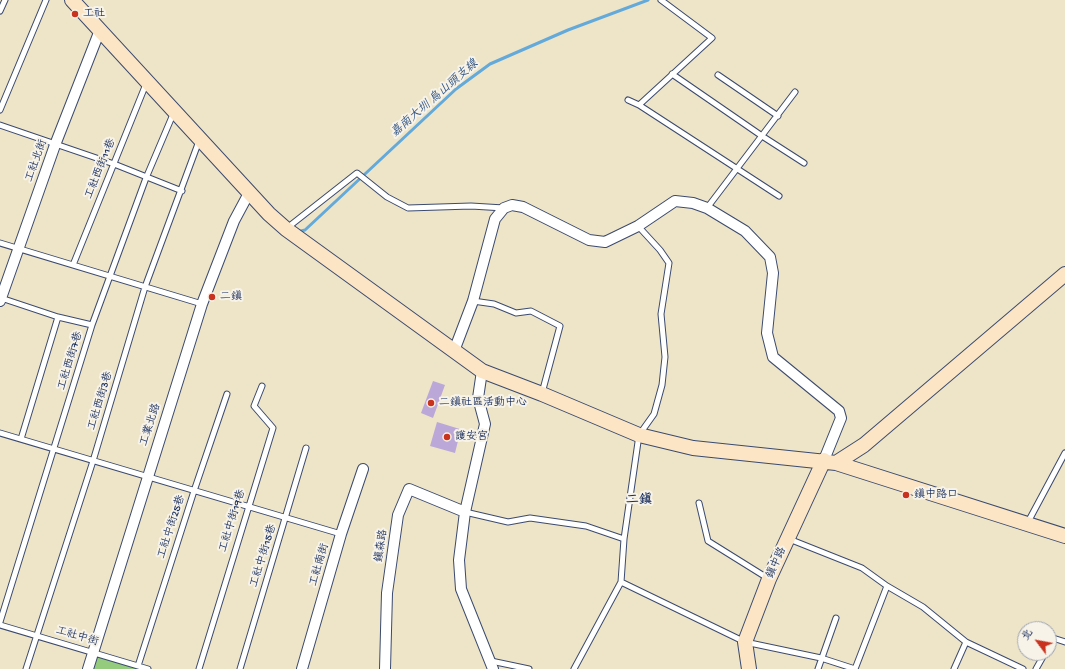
<!DOCTYPE html>
<html>
<head>
<meta charset="utf-8">
<style>
  body { margin:0 }
  #map { position:relative; width:1065px; height:669px; overflow:hidden; background:#eee5c9; font-family:"Gochi Hand","LXGW WenKai TC",sans-serif }
  canvas { display:block }
  .north { position:absolute; left:1017px; top:621px; width:40px; height:40px; box-sizing:border-box; background:#f7f3e8; border:1px solid #9fa5b1; border-radius:50%; rotate:302deg; font-size:11px; font-weight:700; line-height:16px; text-align:center; color:#1b2f5e }
  .north::after { content:''; display:block; margin:auto; width:14px; height:18px; background:#c8321e; clip-path:polygon(50% 0,100% 100%,50% 72%,0 100%) }
</style>
</head>
<body>
<div id="map">
<canvas width="1065" height="669"></canvas>
<div class="north">北</div>
</div>
<script>
const ctx = document.querySelector('canvas').getContext('2d');
ctx.lineJoin = 'round';
function fill(path, color) { ctx.fillStyle = color; ctx.fill(path, 'evenodd'); }
const shape = rows => new Path2D(rows.map(r => 'M' + r).join(''));
function strokePath(path, color, width, dash) { ctx.strokeStyle = color; ctx.lineWidth = width; ctx.lineCap = dash ? 'butt' : 'round'; ctx.setLineDash(dash || []); ctx.stroke(path); }
function drawText(font, color, halo, rows, align = 'center') {
  ctx.font = font + ' "Gochi Hand","LXGW WenKai TC",sans-serif'; ctx.lineWidth = 4; ctx.setLineDash([]); ctx.textBaseline = 'middle'; ctx.strokeStyle = halo; ctx.fillStyle = color; for (const [text, x, y, turn = 0] of rows) {
    ctx.save(); ctx.translate(x, y); ctx.rotate((+turn || 0) * Math.PI / 180); ctx.textAlign = isNaN(turn) ? turn : align; if (halo) ctx.strokeText(text, 0, 0); ctx.fillText(text, 0, 0); ctx.restore();
  }
}
const green = shape([
  [93,653,148,669,88,669]
]);
const stream = shape([
  [301,231,305,230,456,89,490,64,568,30,648,0]
]);
const building = shape([
  [433,381,445,385,433,418,421,413],
  [437,422,476,434,476,436,459,437,455,453,430,446]
]);
const lane = shape([
  [0,11,5,0],
  [672,74,762,136,804,163],
  [718,75,778,116],
  [628,100,639,105,712,38,661,0],
  [639,105,779,196],
  [0,110,46,0],
  [0,125,114,164,182,191],
  [707,208,795,92],
  [638,226,660,250,669,263,661,314,665,357,662,385,654,414,639,435,624,539,621,582,745,642,821,658,855,669],
  [287,228,357,173,387,197,408,208,471,206,504,208],
  [0,243,202,304],
  [73,265,146,84],
  [1,298,58,317,92,325],
  [473,301,494,304,516,313,531,311,560,326,542,393],
  [0,433,341,534],
  [21,439,58,317],
  [699,503,708,541,769,579],
  [465,512,508,522,530,518,586,526,624,539],
  [1028,522,1065,453],
  [789,539,862,568,887,586,923,607,966,642,1023,669],
  [0,622,92,325,146,178,174,112],
  [0,625,148,669],
  [1049,646,1053,638,1065,642],
  [491,661,529,669],
  [138,666,194,491,227,394],
  [26,669,93,461,145,287,199,141],
  [199,669,273,428,254,406,262,386],
  [240,669,306,448],
  [574,669,621,582],
  [818,669,836,618],
  [855,669,887,586],
  [954,669,966,642],
  [1036,669,1045,653]
]);
const street = shape([
  [0,301,55,145,100,30],
  [454,351,473,301,495,219,504,208,512,205,523,207,589,240,605,242,638,226,675,201,693,203,707,208,745,231,770,257,773,273,767,333,773,357,839,411,841,418,824,460],
  [482,371,478,398,485,424,465,512,459,560,461,589,493,669],
  [88,669,202,304,234,221,249,193],
  [302,669,341,534,363,469],
  [385,669,387,593,398,515,409,489,465,512]
]);
const secondary = shape([
  [72,0,269,214,286,229,482,371,542,394,639,435,693,448,836,463,1065,536],
  [836,463,864,445,1065,274],
  [749,669,745,642,769,579,824,460]
]);
const markers = [
  [75,14,4,"#c8321e"],
  [212,297,4,"#c8321e"],
  [431,403,4,"#c8321e"],
  [447,437,4,"#c8321e"],
  [906,495,4,"#c8321e"]
];
const poiNames = [
  ["工社",83,14],
  ["二鎮",220,297],
  ["二鎮社區活動中心",439,403],
  ["護安宮",455,437],
  ["鎮中路口",914,495]
];
const streetNames = [
  ["工社北街",37,161,-70],
  ["工社西街11巷",101,169,-68],
  ["工社西街7巷",71,361,-73],
  ["工社西街3巷",101,401,-73],
  ["工業北路",151,425,-72],
  ["工社中街19巷",233,521,-73],
  ["工社中街25巷",172,527,-72],
  ["鎮森路",382,546,-82],
  ["工社中街15巷",264,556,-73],
  ["鎮中路",777,563,-66],
  ["工社南街",320,565,-74],
  ["工社中街",77,637,16]
];
const waterNames = [
  ["嘉南大圳 烏山頭支線",435,99,-41]
];
const quarterNames = [
  ["二鎮",639,501]
];
fill(green, '#94cb7d');
strokePath(stream, '#63aada', 3);
fill(building, '#bba8d8');
strokePath(lane, '#3b4a6e', 7);
strokePath(street, '#3b4a6e', 12);
strokePath(secondary, '#3b4a6e', 16);
strokePath(lane, '#fff', 5);
strokePath(street, '#fff', 10);
strokePath(secondary, '#fce5c4', 14);
for (const [x, y, r, color] of markers) { const dot = new Path2D(); dot.arc(x, y, r, 0, 2 * Math.PI); ctx.fillStyle = color; ctx.fill(dot); strokePath(dot, '#f7f3e8', 1.5); }
drawText('11px', '#1b2f5e', '#f7f3e8', poiNames, 'left');
drawText('11px', '#1b2f5e', '#f7f3e8', streetNames);
drawText('italic 12px', '#315483', '#f7f3e8', waterNames);
drawText('bold 13px', '#1b2f5e', '#f7f3e8', quarterNames);
</script>
</body>
</html>
